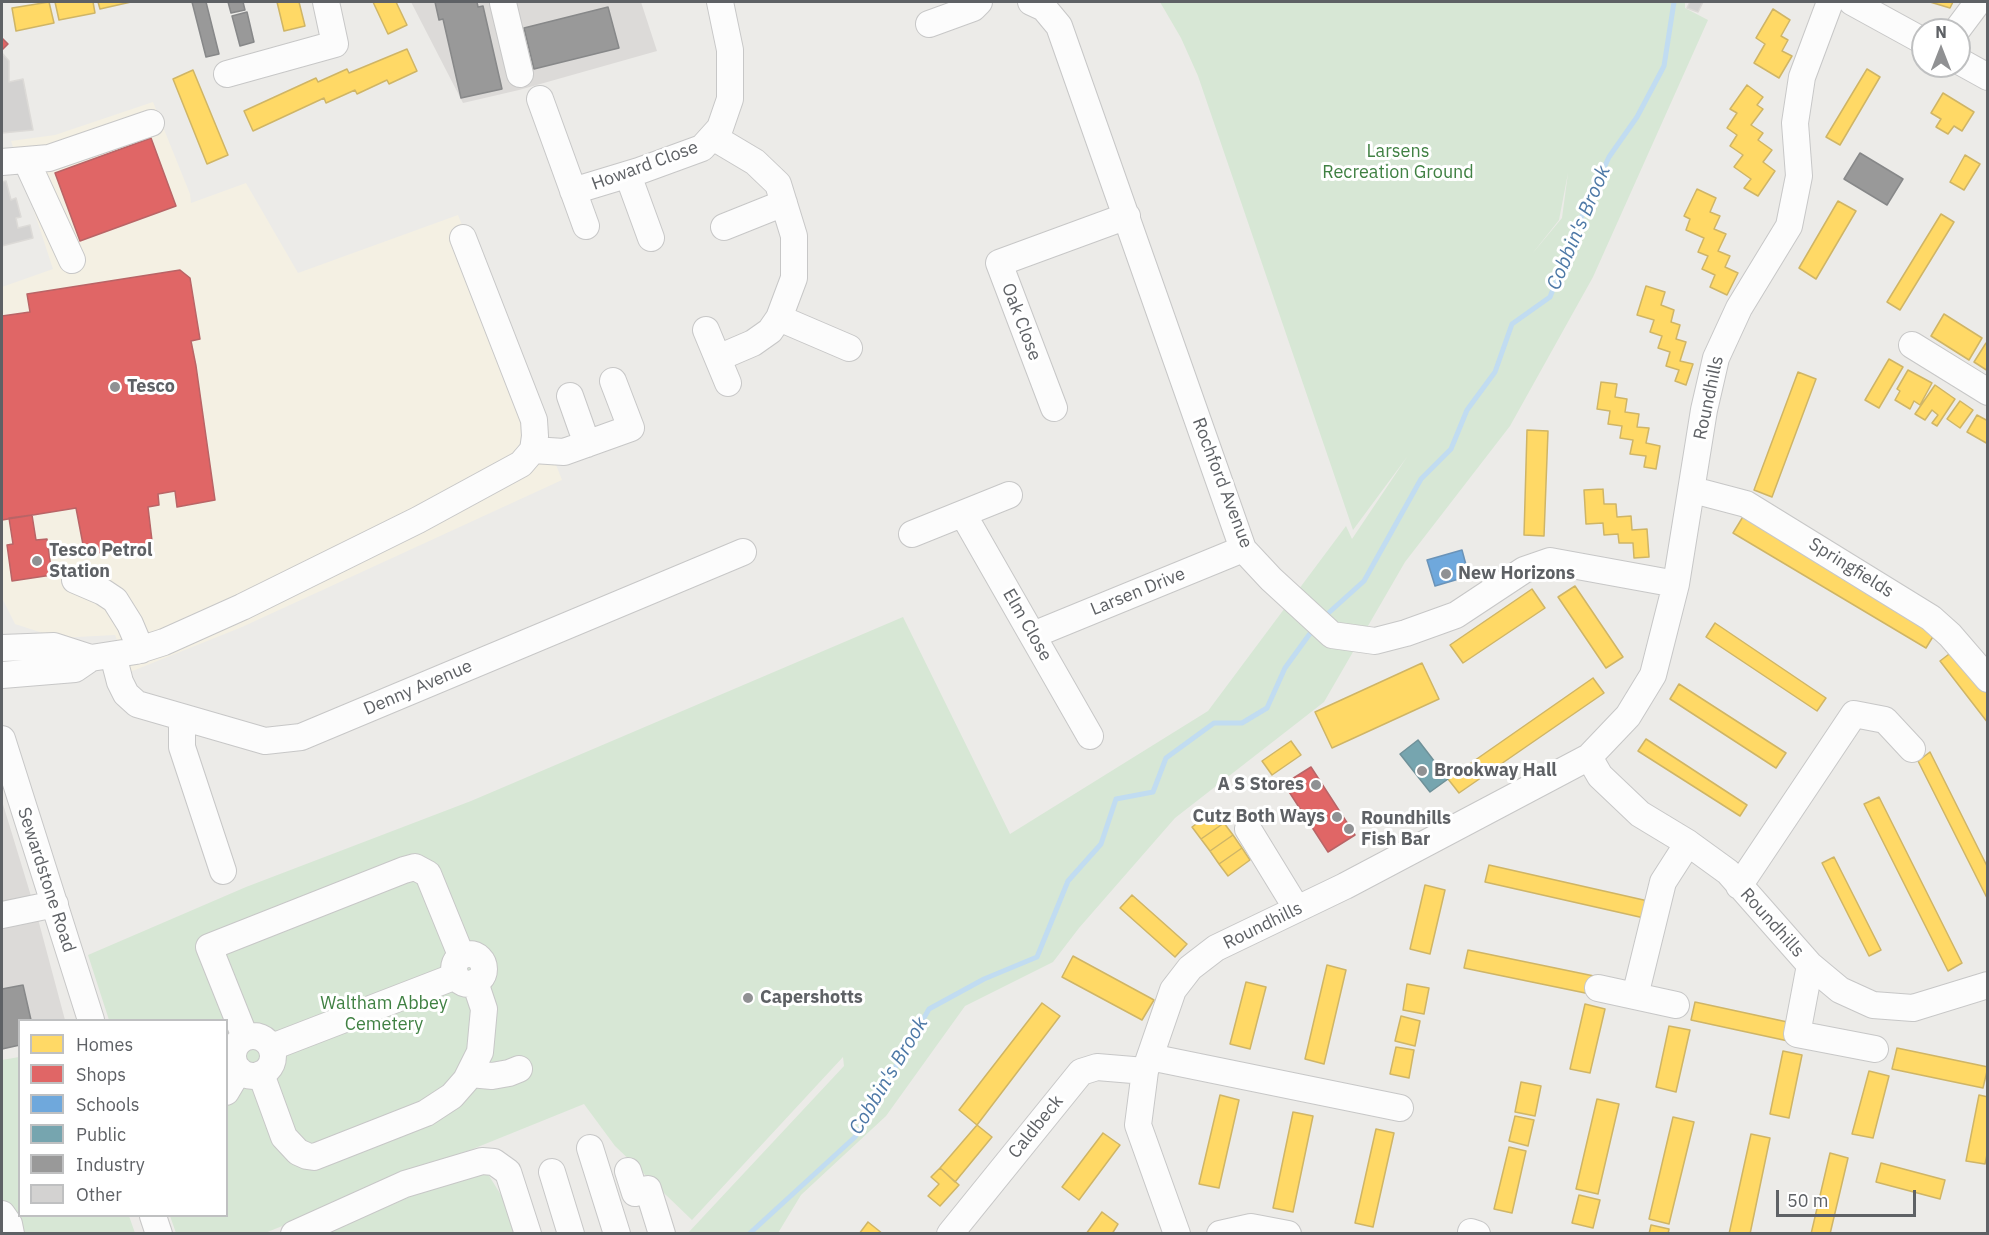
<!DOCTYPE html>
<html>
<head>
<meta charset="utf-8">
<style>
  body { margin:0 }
  #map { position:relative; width:1989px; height:1235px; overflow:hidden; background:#ecebe8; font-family:"IBM Plex Sans",sans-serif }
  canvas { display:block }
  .frame { position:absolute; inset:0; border:3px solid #5e6165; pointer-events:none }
  .legend { position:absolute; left:18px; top:1019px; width:210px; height:198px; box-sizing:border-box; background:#fff; border:2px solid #bfc0c1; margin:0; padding:8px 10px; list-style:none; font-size:18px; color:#5e6165 }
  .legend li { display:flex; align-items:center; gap:12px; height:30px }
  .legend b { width:30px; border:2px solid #bfc0c1 }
  .north { position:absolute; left:1911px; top:18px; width:60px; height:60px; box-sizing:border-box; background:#fff; border:2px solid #bfc0c1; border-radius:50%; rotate:0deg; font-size:16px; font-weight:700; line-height:24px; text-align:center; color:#5e6165 }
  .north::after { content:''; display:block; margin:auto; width:21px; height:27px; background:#909193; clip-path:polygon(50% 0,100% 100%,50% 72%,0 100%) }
  .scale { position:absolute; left:1776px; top:1190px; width:140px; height:27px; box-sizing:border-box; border:3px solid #5e6165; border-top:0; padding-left:8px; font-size:18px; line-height:21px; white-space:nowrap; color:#5e6165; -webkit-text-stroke:4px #fff; paint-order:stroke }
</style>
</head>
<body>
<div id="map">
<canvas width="1989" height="1235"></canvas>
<div class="frame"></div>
<ul class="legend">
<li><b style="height:16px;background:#ffd966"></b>Homes</li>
<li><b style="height:16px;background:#e06666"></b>Shops</li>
<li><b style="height:16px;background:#6fa8dc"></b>Schools</li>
<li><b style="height:16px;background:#76a5af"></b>Public</li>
<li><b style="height:16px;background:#999"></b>Industry</li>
<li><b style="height:16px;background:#d3d2d1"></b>Other</li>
</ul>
<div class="north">N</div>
<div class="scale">50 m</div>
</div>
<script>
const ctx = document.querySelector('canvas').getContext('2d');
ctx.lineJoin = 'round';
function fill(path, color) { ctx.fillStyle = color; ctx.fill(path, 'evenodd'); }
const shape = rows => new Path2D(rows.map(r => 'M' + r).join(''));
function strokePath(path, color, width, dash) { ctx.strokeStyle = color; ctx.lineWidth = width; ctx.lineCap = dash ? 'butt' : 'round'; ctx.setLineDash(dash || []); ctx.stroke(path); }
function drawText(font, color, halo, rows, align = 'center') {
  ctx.font = font + ' "IBM Plex Sans",sans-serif'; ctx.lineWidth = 6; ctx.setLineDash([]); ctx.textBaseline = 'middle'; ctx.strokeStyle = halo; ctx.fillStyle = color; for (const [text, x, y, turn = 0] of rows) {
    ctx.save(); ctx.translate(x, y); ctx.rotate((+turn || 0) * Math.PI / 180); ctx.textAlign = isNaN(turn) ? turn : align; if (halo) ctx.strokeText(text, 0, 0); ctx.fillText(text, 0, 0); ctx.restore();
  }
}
const commercial = shape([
  [153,102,190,194,191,203,246,183,298,273,458,215,562,480,242,627,130,672,115,635,58,638,15,624,2,598,2,287,53,269,11,141,55,135]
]);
const industrial = shape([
  [411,2,641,2,657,51,519,90,463,103],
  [2,801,38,919,65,1020,20,1020,19,1042,2,1047]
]);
const green = shape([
  [1160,2,1685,2,1685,8,1708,20,1593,277,1510,426,1405,562,1324,702,1175,818,1079,928,1053,962,965,1006,886,1116,801,1195,778,1233,688,1233,844,1066,843,1057,692,1220,615,1146,584,1104,265,1233,176,1233,170,1216,226,1216,226,1020,109,1020,88,955,246,887,471,801,903,617,1010,834,1208,711,1346,526,1352,539,1407,457,1353,530,1198,76,1181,38],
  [1568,173,1562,218,1532,254,1559,220],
  [19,1057,20,1216,129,1216,135,1233,2,1233,2,1060],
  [486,1171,513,1214,519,1234,324,1234,412,1196]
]);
const homes = shape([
  [49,2,54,23,16,31,12,8,49,2],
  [55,2,93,2,95,13,59,20,55,2],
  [98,2,131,2,100,9,98,2],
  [277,2,299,2,305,26,284,31,277,2],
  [373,2,396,2,407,25,388,34,373,2],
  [1930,2,1953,2,1950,8,1930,2],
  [1773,9,1790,20,1781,36,1788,40,1782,51,1792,56,1779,78,1754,63,1765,44,1756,38,1773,9],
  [407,49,417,71,389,84,387,80,357,94,355,90,326,103,324,98,253,131,244,111,316,78,318,82,347,69,349,73,407,49],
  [1867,69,1880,77,1840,145,1826,137,1867,69],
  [193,70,228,155,207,164,173,79,193,70],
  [1747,85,1763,97,1757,105,1763,109,1751,125,1763,133,1758,140,1772,150,1763,162,1775,171,1758,196,1744,188,1751,179,1734,167,1743,155,1730,146,1737,135,1727,128,1737,113,1730,109,1747,85],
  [1943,93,1974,112,1962,131,1954,126,1948,134,1936,127,1941,119,1931,113,1943,93],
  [1965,155,1980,164,1964,190,1950,182,1965,155],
  [1697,189,1716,198,1710,212,1720,216,1714,229,1726,234,1718,251,1730,256,1725,267,1738,273,1727,295,1710,287,1715,275,1702,269,1708,256,1698,252,1704,238,1686,230,1690,219,1684,216,1697,189],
  [1838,201,1856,211,1816,279,1799,268,1838,201],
  [1941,214,1954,222,1900,310,1887,302,1941,214],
  [1646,286,1665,292,1661,305,1674,310,1671,322,1680,325,1676,339,1686,342,1680,361,1693,364,1686,385,1675,381,1679,370,1666,366,1670,352,1658,348,1662,336,1650,332,1654,320,1637,315,1646,286],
  [1944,314,1982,338,1969,360,1931,336,1944,314],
  [1986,343,1988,344,1988,371,1974,362,1986,343],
  [1889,359,1903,367,1879,408,1865,400,1889,359],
  [1908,370,1932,383,1920,405,1914,401,1910,409,1895,400,1900,391,1897,389,1908,370],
  [1798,372,1816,379,1772,497,1754,490,1798,372],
  [1601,382,1617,384,1615,397,1627,399,1625,412,1639,414,1637,427,1649,428,1646,443,1660,446,1656,469,1644,467,1646,456,1630,454,1633,440,1620,438,1622,426,1608,424,1610,411,1597,409,1601,382],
  [1935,385,1955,399,1937,426,1932,423,1938,415,1932,410,1925,420,1915,414,1935,385],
  [1960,401,1973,410,1960,428,1947,419,1960,401],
  [1977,415,1988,421,1988,444,1967,432,1977,415],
  [1527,430,1548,431,1544,536,1524,535,1527,430],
  [1603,489,1604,504,1616,504,1617,517,1631,516,1632,530,1647,529,1649,557,1634,558,1633,543,1619,543,1618,534,1604,535,1603,523,1586,524,1584,490,1603,489],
  [1744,515,1937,630,1926,648,1733,533,1744,515],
  [1575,586,1623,657,1606,668,1558,597,1575,586],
  [1532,589,1545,608,1463,663,1450,645,1532,589],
  [1715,623,1826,698,1817,711,1706,637,1715,623],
  [1957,648,1988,688,1988,723,1940,661,1957,648],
  [1422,663,1439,699,1332,748,1315,712,1422,663],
  [1593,678,1604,693,1459,793,1448,779,1593,678],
  [1679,684,1786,753,1776,768,1670,699,1679,684],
  [1646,739,1747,805,1740,816,1638,751,1646,739],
  [1291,741,1301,755,1272,775,1262,761,1291,741],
  [1930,752,1988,868,1988,900,1918,761,1930,752],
  [1879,797,1962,963,1948,971,1864,804,1879,797],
  [1215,810,1224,823,1201,839,1192,827,1215,810],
  [1224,823,1233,835,1210,851,1201,839,1224,823],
  [1233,835,1242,848,1219,864,1210,851,1233,835],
  [1242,848,1250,860,1228,876,1219,864,1242,848],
  [1834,857,1881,950,1869,956,1822,863,1834,857],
  [1489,865,1648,901,1644,918,1485,882,1489,865],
  [1425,885,1445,890,1430,954,1410,949,1425,885],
  [1132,895,1187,944,1175,957,1120,908,1132,895],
  [1468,950,1594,976,1590,994,1464,968,1468,950],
  [1073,956,1154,1000,1142,1020,1062,977,1073,956],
  [1327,965,1346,970,1324,1064,1305,1059,1327,965],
  [1246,982,1266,987,1250,1049,1230,1044,1246,982],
  [1407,984,1429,988,1424,1014,1403,1010,1407,984],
  [1695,1002,1792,1023,1788,1041,1691,1020,1695,1002],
  [1042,1003,1060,1016,977,1125,959,1110,1042,1003],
  [1585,1004,1605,1009,1590,1073,1570,1069,1585,1004],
  [1401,1016,1420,1021,1415,1046,1395,1041,1401,1016],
  [1669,1026,1690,1030,1676,1092,1656,1087,1669,1026],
  [1396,1047,1414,1050,1409,1078,1390,1074,1396,1047],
  [1897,1048,1988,1067,1983,1088,1892,1069,1897,1048],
  [1783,1051,1802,1055,1789,1118,1770,1114,1783,1051],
  [1869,1071,1889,1076,1873,1138,1852,1134,1869,1071],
  [1521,1082,1541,1086,1535,1116,1515,1112,1521,1082],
  [1220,1095,1239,1100,1219,1188,1199,1184,1220,1095],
  [1979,1095,1988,1097,1988,1150,1985,1164,1966,1161,1979,1095],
  [1597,1099,1619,1104,1598,1194,1576,1189,1597,1099],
  [1293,1112,1313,1116,1293,1212,1273,1208,1293,1112],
  [1515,1116,1534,1120,1528,1146,1509,1141,1515,1116],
  [1673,1117,1694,1122,1669,1224,1649,1219,1673,1117],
  [977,1125,992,1137,955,1182,940,1168,977,1125],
  [1376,1129,1394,1133,1373,1227,1355,1223,1376,1129],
  [1103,1133,1120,1145,1079,1200,1062,1187,1103,1133],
  [1751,1134,1770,1138,1750,1234,1729,1234,1751,1134],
  [1509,1147,1526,1151,1512,1213,1494,1209,1509,1147],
  [1830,1153,1848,1158,1830,1234,1811,1234,1830,1153],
  [1881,1163,1945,1180,1940,1199,1876,1182,1881,1163],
  [940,1168,959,1185,940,1206,928,1196,939,1184,931,1177,940,1168],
  [1579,1195,1600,1200,1593,1228,1572,1223,1579,1195],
  [1102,1212,1118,1224,1112,1234,1086,1234,1102,1212],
  [868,1222,883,1234,859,1234,868,1222],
  [1651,1225,1669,1229,1668,1234,1649,1234,1651,1225]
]);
const shops = shape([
  [2,38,8,44,2,50,2,38],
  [151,138,176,206,80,241,55,173,151,138],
  [180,270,190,278,200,339,191,341,196,366,215,500,177,507,175,491,158,494,159,505,148,507,153,549,128,553,127,548,85,555,76,508,2,520,2,316,30,312,27,294,180,270],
  [32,515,36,540,47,539,52,575,12,581,7,545,13,544,9,518,32,515],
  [1311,767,1355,835,1328,852,1284,784,1311,767]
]);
const schools = shape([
  [1462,550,1469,576,1435,586,1427,560,1462,550]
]);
const public = shape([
  [1418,740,1448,779,1430,792,1400,754,1418,740]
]);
const industry = shape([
  [192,2,206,2,219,54,206,57,192,2],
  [228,2,243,2,245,10,231,13,228,2],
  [435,2,477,2,478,7,483,6,502,89,461,98,443,19,439,20,435,2],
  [608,7,619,48,534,69,524,28,608,7],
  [247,12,254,42,240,46,232,16,247,12],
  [1860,153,1903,179,1887,205,1844,179,1860,153],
  [23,985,31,1020,20,1020,20,1045,2,1049,2,989,23,985]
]);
const stream = shape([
  [1324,617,1364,581,1421,479,1451,449,1467,410,1495,372,1512,324,1550,297,1581,218,1609,157,1637,117,1664,66,1674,2],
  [749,1234,855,1137,929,1009,984,979,1037,957,1068,881,1101,844,1116,799,1153,792,1166,758,1214,723,1242,723,1267,708,1285,668,1314,628]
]);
const building = shape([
  [1690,2,1703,2,1698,12,1687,8,1690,2],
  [2,53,9,61,9,82,23,79,33,130,2,133,2,53],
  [6,181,11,200,16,198,21,217,16,218,18,228,30,225,33,238,2,246,2,182,6,181]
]);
const minor = shape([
  [1031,2,1044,8,1059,26,1243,549,1271,579,1332,635,1375,641,1406,633,1456,615,1524,570,1550,561,1676,584],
  [1852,2,1923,41],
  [503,3,520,74],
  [929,24,973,8,979,2],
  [1957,30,1978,2],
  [1959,61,1988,77],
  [227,74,335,44,326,2],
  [540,99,586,226],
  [713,137,755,162,778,184,794,236,794,278,779,318,770,331,753,343,718,358],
  [26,160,72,260],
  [2,162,49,158,151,123],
  [628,175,651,238],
  [573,191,639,171,702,148,720,128,730,99,730,50,720,2],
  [724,227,784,203],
  [779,318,849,348],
  [706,330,728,383],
  [1912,345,1988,392],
  [570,396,587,444],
  [1054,408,999,263,1127,216],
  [533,450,564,452,631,428,613,381],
  [1693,490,1746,504,1931,618,1950,635,1988,679],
  [963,514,1090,736],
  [912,534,1009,495],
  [75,580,103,592,115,600,130,624,141,650],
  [1033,635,1243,549],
  [2,648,54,646,91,658,136,651,164,642,242,607,418,520,521,464,533,450,535,436,534,420,463,238],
  [113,655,120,682,126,694,137,704,265,741,301,737,743,552],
  [2,675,75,669,91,658],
  [182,717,182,747,223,871],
  [2,739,91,1020],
  [1589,757,1600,776,1640,814,1688,843,1728,872,1810,965,1840,990,1873,1005,1913,1008,1988,985],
  [1248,829,1297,909],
  [1739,886,1854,714,1885,720,1912,749],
  [2,915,55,904],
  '454 969a15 15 0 1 1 30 0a15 15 0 1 1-30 0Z',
  [1810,965,1797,1034,1875,1049],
  [1598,988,1676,1005],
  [1635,996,1663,882,1688,843],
  '233 1056a20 20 0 1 1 40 0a20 20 0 1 1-40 0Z',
  [245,1037,209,947,404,870,415,867,428,874,461,955],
  [272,1047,456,976],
  [1150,1057,1400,1108],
  [261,1074,284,1137,298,1152,307,1156,314,1157,426,1113,452,1096,466,1080,480,1052,484,1009,475,982],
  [470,1074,492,1076,509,1073,519,1069],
  [226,1092,239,1070],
  [590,1148,617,1234],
  [628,1171,635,1193,648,1189,662,1234],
  [552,1172,571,1234],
  [2,1214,9,1224,11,1234],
  [153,1216,159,1234],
  [1471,1232,1477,1234],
  [294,1234,405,1184,482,1161,494,1162,508,1172,528,1234],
  [950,1234,1081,1072,1097,1067,1145,1071],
  [1177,1234,1138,1125,1145,1071,1173,990,1190,968,1216,948,1345,886,1589,757,1628,716,1653,675,1676,584,1704,410,1716,358,1739,308,1789,226,1799,176,1795,123,1802,77,1830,2],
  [1220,1234,1251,1227,1288,1234]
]);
const markers = [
  [115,387,6,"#909193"],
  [37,561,6,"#909193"],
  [1446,574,6,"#909193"],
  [1422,771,6,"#909193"],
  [1316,785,6,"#909193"],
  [1337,817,6,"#909193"],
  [1349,829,6,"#909193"],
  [748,998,6,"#909193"]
];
const parkNames = [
  ["Larsens",1398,152],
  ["Recreation Ground",1398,173],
  ["Waltham Abbey",384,1004],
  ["Cemetery",384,1025]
];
const streetNames = [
  ["Howard Close",645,166,-20],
  ["Oak Close",1021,322,69],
  ["Roundhills",1709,398,-78],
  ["Rochford Avenue",1222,483,69],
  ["Springfields",1851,568,32],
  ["Larsen Drive",1138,592,-22],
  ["Elm Close",1027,625,60],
  ["Denny Avenue",418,688,-23],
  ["Sewardstone Road",46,880,72],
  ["Roundhills",1772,923,48],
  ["Roundhills",1263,926,-26],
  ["Caldbeck",1036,1127,-51]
];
const poiNames = [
  ["Tesco",127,387],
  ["Tesco Petrol",49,551],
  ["Station",49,572],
  ["New Horizons",1458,574],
  ["Brookway Hall",1434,771],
  ["A S Stores",1304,785,"right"],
  ["Cutz Both Ways",1325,817,"right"],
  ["Roundhills",1361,819],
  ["Fish Bar",1361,840],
  ["Capershotts",760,998]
];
const waterNames = [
  ["Cobbin's Brook",1579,228,-67],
  ["Cobbin's Brook",889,1076,-59]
];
fill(commercial, '#f4f0e3');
fill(industrial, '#dcdad8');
fill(green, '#d7e7d5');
fill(homes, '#ffd966');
strokePath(homes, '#cfb566', 1.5);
fill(shops, '#e06666');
strokePath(shops, '#b96466', 1.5);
fill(schools, '#6fa8dc');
strokePath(schools, '#6a93b8', 1.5);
fill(public, '#76a5af');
strokePath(public, '#6f9199', 1.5);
fill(industry, '#999');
strokePath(industry, '#878889', 1.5);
strokePath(stream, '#c1dcf1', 5);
fill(building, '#d3d2d1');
strokePath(building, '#dcdad7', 1.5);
strokePath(minor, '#c7c7c7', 28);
strokePath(minor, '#fcfcfc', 26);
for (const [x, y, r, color] of markers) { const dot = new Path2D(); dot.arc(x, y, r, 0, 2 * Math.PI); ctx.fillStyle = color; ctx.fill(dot); strokePath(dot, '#fff', 2); }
drawText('18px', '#408143', '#fff', parkNames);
drawText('18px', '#5e6165', '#fff', streetNames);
drawText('bold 18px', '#5e6165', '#fff', poiNames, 'left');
drawText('italic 20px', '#4d78a6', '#fff', waterNames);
</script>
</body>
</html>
